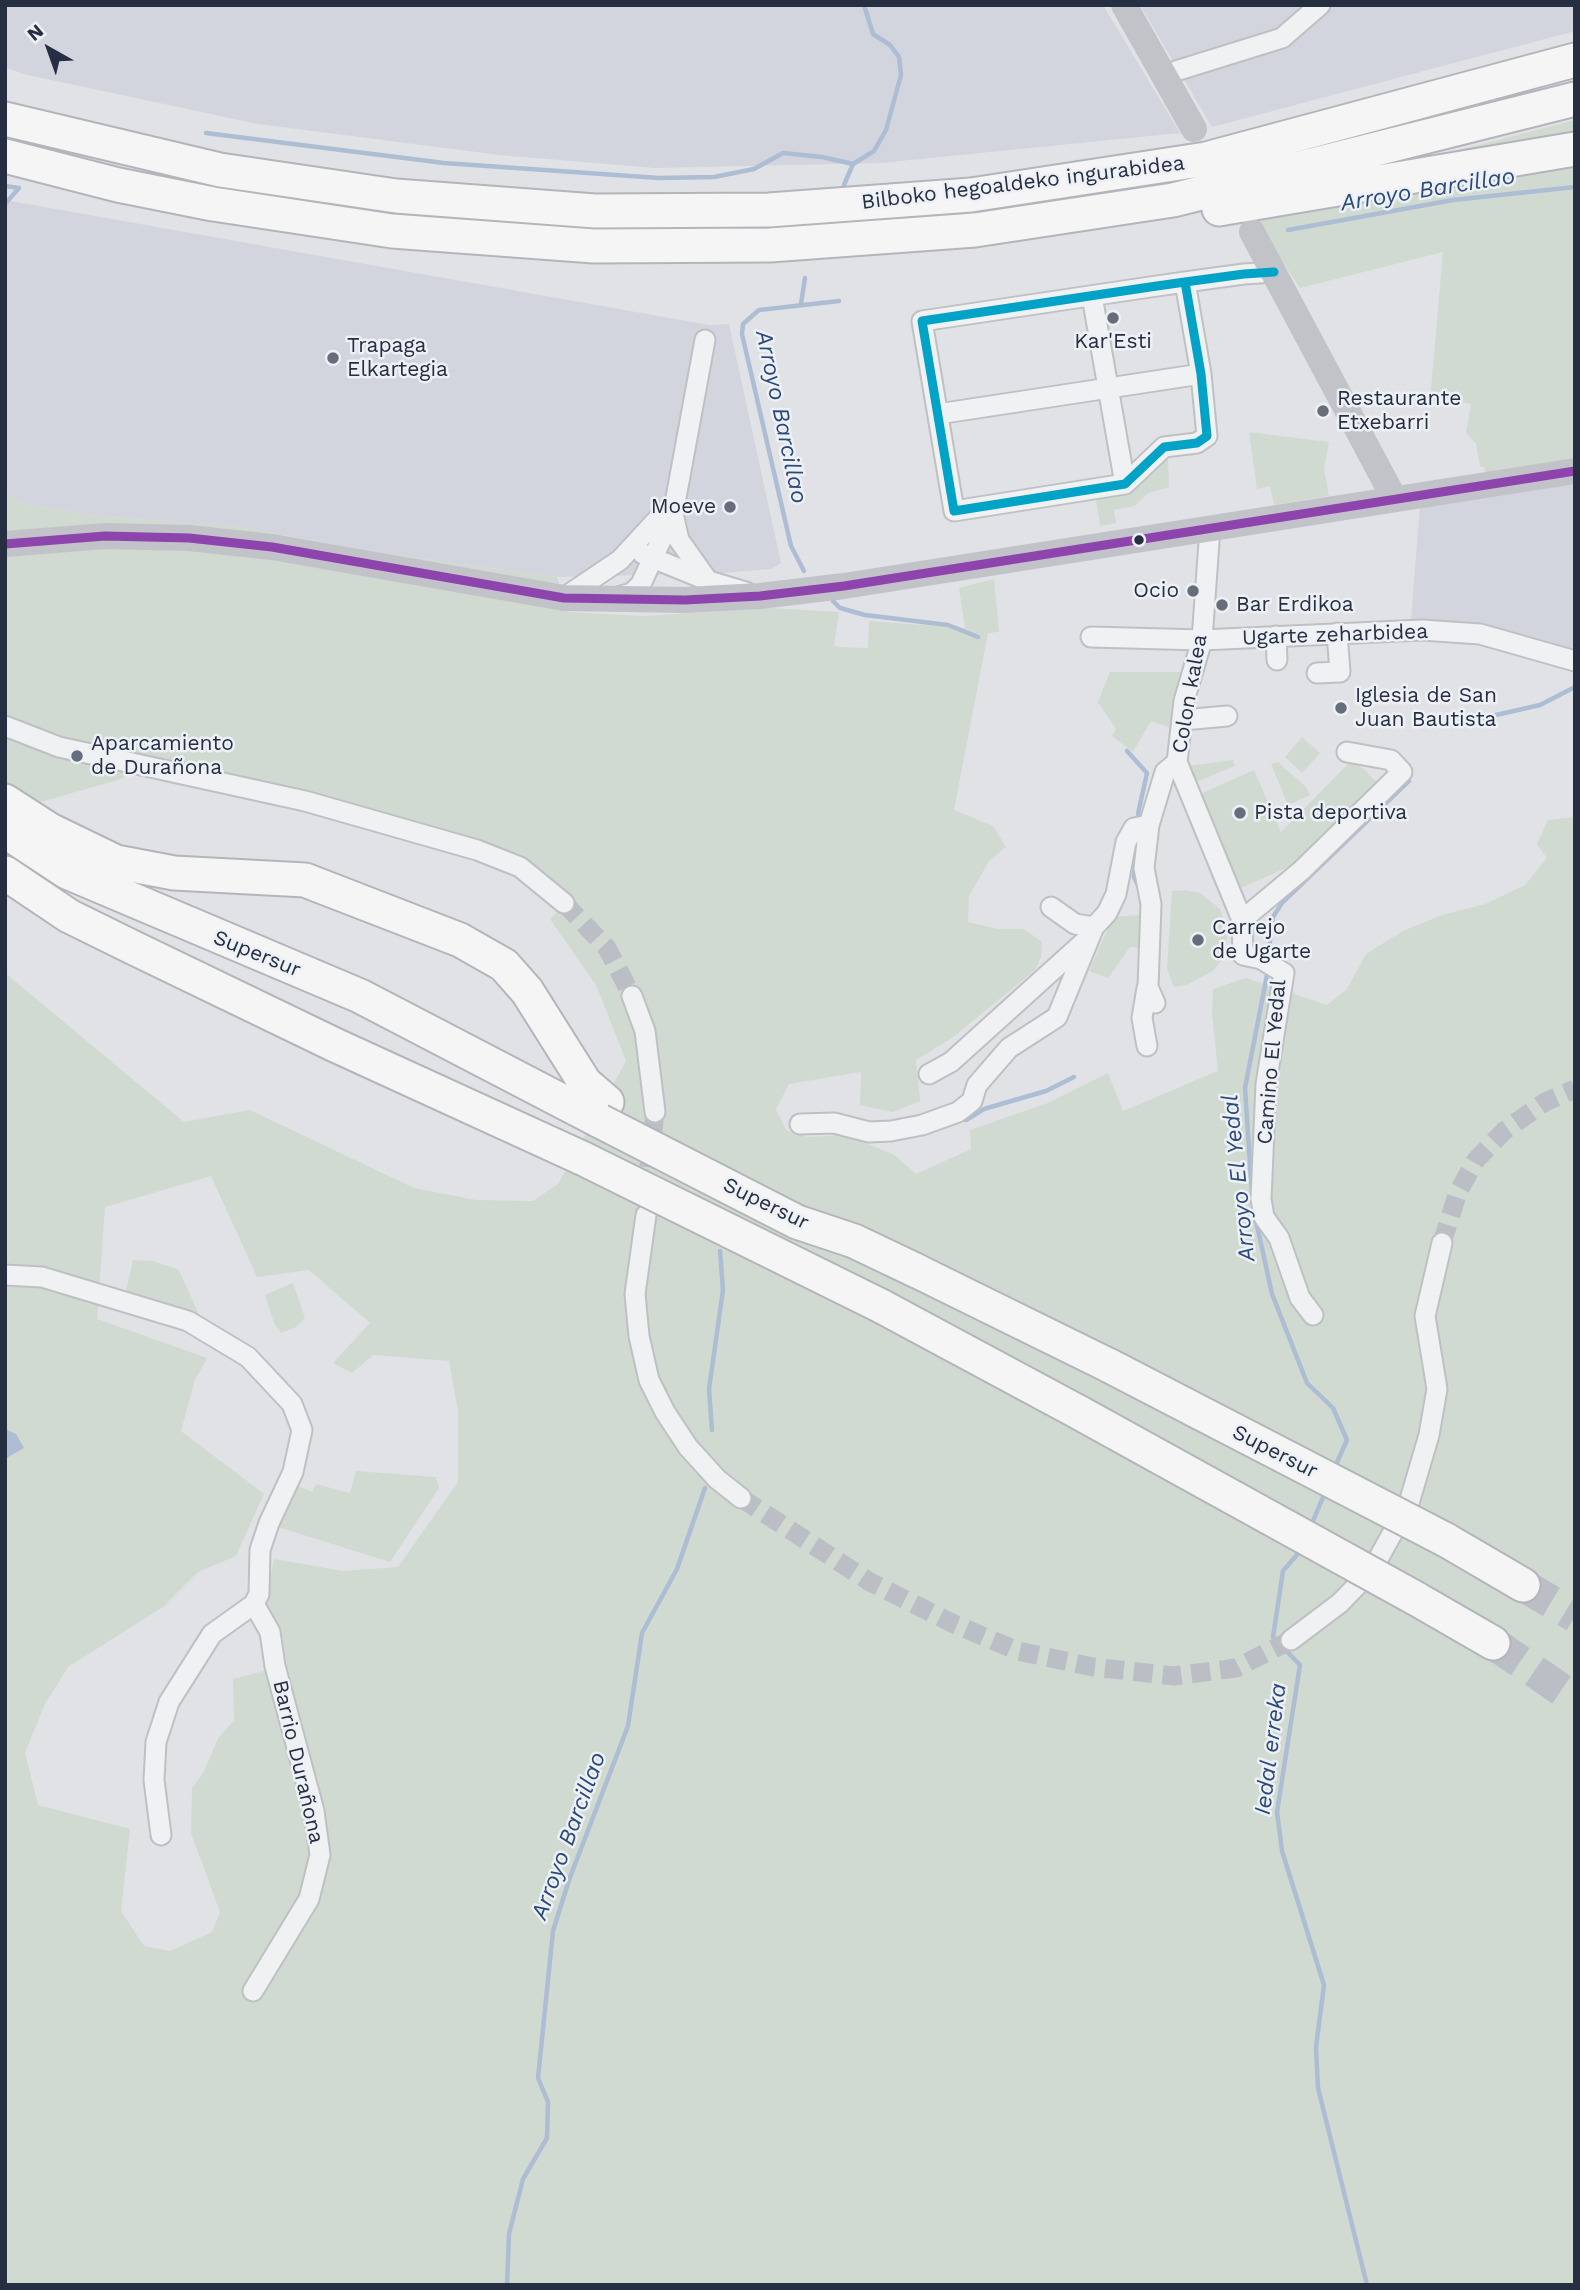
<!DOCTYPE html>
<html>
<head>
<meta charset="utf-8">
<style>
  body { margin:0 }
  #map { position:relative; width:1580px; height:2290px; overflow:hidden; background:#e1e2e6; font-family:"Work Sans",sans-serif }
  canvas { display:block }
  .frame { position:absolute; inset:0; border:7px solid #262e41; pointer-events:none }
  .north { position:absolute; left:14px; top:14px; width:70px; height:70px; -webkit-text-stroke:5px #edf1f6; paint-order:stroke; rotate:320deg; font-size:19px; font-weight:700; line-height:28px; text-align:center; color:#262e41 }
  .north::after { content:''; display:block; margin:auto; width:24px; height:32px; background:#262e41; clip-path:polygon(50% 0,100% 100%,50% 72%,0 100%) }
</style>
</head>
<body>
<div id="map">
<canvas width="1580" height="2290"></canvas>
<div class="frame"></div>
<div class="north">N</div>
</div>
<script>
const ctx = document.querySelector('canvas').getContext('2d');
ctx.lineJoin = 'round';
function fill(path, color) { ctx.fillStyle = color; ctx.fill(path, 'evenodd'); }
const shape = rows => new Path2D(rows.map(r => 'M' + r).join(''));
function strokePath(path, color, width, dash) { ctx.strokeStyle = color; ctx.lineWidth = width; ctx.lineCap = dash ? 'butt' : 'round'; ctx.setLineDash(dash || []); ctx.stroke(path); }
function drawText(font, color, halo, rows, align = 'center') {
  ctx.font = font + ' "Work Sans",sans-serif'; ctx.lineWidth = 5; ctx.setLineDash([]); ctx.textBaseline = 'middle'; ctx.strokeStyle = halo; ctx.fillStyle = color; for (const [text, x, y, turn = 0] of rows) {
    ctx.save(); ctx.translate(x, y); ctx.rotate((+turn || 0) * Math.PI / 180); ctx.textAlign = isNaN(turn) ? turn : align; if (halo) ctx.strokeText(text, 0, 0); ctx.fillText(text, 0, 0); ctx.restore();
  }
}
const built = shape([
  [5,5,1103,5,1180,133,881,163,655,168,500,155,258,124,23,74,5,67],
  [1140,5,1575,5,1575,31,1212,127],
  [5,200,709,325,729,324,781,563,771,569,723,573,557,577,379,553,234,526,97,516,22,503,5,492],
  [1575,484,1575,654,1485,630,1411,620,1420,505]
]);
const green = shape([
  [1575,120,1575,142,1378,171],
  [1575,167,1575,461,1486,474,1484,467,1480,467,1476,443,1466,433,1471,404,1443,399,1441,406,1430,400,1443,252,1300,288,1255,221],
  [1249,432,1329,442,1324,469,1329,496,1274,505,1270,486,1257,489],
  [1168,457,1169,487,1149,493,1134,506,1114,510,1116,523,1100,526,1096,499,1122,493],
  [5,492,22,503,97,516,234,526,379,553,557,577,568,612,645,616,769,608,839,612,834,646,841,647,868,648,869,621,965,628,959,588,994,579,999,632,988,633,954,810,993,826,1006,847,989,861,969,896,968,922,998,929,1024,929,1042,942,1041,957,1035,970,952,1038,916,1060,920,1101,893,1112,860,1105,861,1072,789,1084,776,1109,786,1130,807,1137,844,1135,893,1154,916,1174,971,1149,970,1130,1048,1103,1108,1073,1123,1111,1218,1071,1212,1014,1213,989,1246,978,1327,1005,1347,989,1366,954,1403,931,1442,915,1485,904,1525,885,1547,858,1537,844,1548,820,1575,817,1575,2285,5,2285,5,973,184,1122,250,1110,414,1188,476,1200,533,1201,558,1184,626,1061,596,985,550,919,570,900,476,842,427,824,166,759,118,780,5,812],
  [211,1176,257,1277,309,1270,370,1323,333,1363,352,1373,373,1355,449,1361,458,1411,458,1482,398,1567,343,1571,274,1559,265,1604,281,1630,287,1665,233,1679,234,1720,219,1737,202,1775,192,1788,191,1833,220,1912,212,1932,170,1951,144,1946,121,1911,130,1829,38,1805,25,1753,45,1704,68,1667,163,1607,198,1572,236,1556,264,1494,181,1431,195,1380,207,1358,97,1319,105,1207],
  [1110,672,1191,672,1171,728,1151,721,1133,752,1112,736,1116,729,1098,702],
  [1302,737,1320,753,1302,773,1285,757],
  [1353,759,1379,784,1295,864,1241,888,1200,794,1254,770,1281,832],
  [1233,760,1235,766,1196,782,1188,766],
  [1278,762,1306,787,1310,795,1288,805,1271,764],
  [1185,890,1200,893,1220,909,1228,934,1222,960,1213,971,1186,985,1174,987,1167,969,1172,891],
  [1141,915,1140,948,1130,947,1108,978,1089,971,1113,917],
  [133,1260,153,1261,179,1270,200,1317,125,1295],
  [293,1283,305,1318,296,1327,281,1333,274,1323,265,1295],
  [356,1471,436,1477,439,1488,390,1562,278,1527,292,1483,312,1492,316,1484,350,1493]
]);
const water = shape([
  [5,1429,16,1434,24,1448,5,1459]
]);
const stream = shape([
  [206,133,444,163,659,178,714,177,754,169,783,153,822,157,853,164],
  [844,185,853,164,874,151,886,130,901,75,899,57,890,45,873,34,864,5],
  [5,186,19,188,5,204],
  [1288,230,1453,200,1575,187],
  [801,304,805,278],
  [804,571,791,546,742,334,743,324,759,310,839,301],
  [833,601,840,608,865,615,948,625,978,637],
  [1465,725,1474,720,1540,705,1575,687],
  [1127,751,1147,773,1138,814],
  [1134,847,1134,877,1140,889],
  [1268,958,1273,917,1282,903,1409,781],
  [966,1120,984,1109,1046,1091,1074,1077],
  [1252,1193,1245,1088,1268,970],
  [1255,1216,1272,1294,1307,1383,1333,1408,1347,1440,1334,1469],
  [712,1430,709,1389,723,1290,720,1251],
  [1310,1528,1326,1490],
  [1302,1549,1283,1571,1273,1637,1300,1665,1277,1812,1282,1851,1324,1985,1316,2047,1318,2088,1367,2285],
  [507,2285,509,2234,523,2179,547,2138,548,2102,538,2078,553,1931,569,1880,628,1726,642,1633,677,1569,705,1488]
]);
const streetTunnel = shape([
  [564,903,607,948,632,996],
  [646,1196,655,1112],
  [1442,1243,1458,1192,1476,1160,1504,1131,1545,1102,1575,1089],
  [741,1498,870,1582,954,1624,1018,1651,1093,1667,1174,1676,1236,1668,1291,1640]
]);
const highwayTunnel = shape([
  [1523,1585,1575,1616],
  [1493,1643,1575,1699]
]);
const street = shape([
  [1163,75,1282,38,1320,5],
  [1185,282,1201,374,1207,436,1197,443,1164,447,1125,484,954,511,922,321,1150,287,1185,282,1244,274,1274,272],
  [1092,296,1125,484],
  [938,414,1201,374],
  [673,514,679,540,706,578],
  [1210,528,1202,640,1184,701,1177,762,1242,920,1243,955,1261,959,1284,973,1266,1084,1261,1199,1264,1217,1279,1238,1300,1298,1313,1315],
  [643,554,709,581,746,592],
  [565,597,620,560,666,510],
  [617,597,632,593,641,584,673,514,705,340],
  [1276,636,1277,660],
  [1091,637,1202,640,1422,630,1480,634,1575,661],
  [1317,673,1340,672,1337,633],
  [1183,720,1227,716],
  [5,726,59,747,305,801,477,850,520,867,564,903],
  [1051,907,1075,924,1094,927],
  [1242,920,1302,870,1402,772,1391,760,1347,752],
  [632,996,645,1031,655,1112],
  [1155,1003,1148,987,1151,904,1144,868,1149,825,1165,772,1177,762],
  [1147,1046,1142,1018,1147,988],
  [929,1074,951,1062,1085,941],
  [800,1124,834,1123,869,1132,891,1131,922,1125,958,1112,972,1101,977,1085,1009,1048,1057,1017,1094,927,1107,913,1116,894,1126,842,1134,828,1149,825],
  [646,1215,635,1294,639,1336,649,1380,665,1412,688,1447,717,1479,741,1498],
  [5,1275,42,1277,188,1321,248,1357,292,1404,302,1430,293,1472,269,1523,260,1550,259,1594,254,1604,212,1634,169,1702,156,1742,154,1780,161,1835],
  [1291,1640,1340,1603,1372,1570,1409,1503,1429,1435,1437,1389,1425,1316,1442,1243],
  [253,1991,309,1899,320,1855,314,1811,275,1666,270,1632,254,1604]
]);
const secondary = shape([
  [1124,5,1194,129],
  [1252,232,1394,498],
  [5,544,105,536,189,538,272,547,564,598,685,600,760,596,844,586,1575,471]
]);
const highway = shape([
  [5,119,220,170,396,196,595,211,769,210,971,195,1206,159,1575,60],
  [5,156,118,185,213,204,392,231,594,246,770,245,975,230,1173,200,1575,99],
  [1219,209,1575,149],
  [5,801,50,830,116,862,174,873,305,880,460,940,504,965,527,991,585,1083,607,1102],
  [5,831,67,872,360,996,600,1121],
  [5,873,69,916,134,948,335,1045,584,1159],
  [917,1271,1110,1366],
  [881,1306,1080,1413],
  [1446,1540,1523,1585],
  [1415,1598,1493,1643]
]);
const highwayBridge = shape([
  [600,1121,797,1222,854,1241,917,1271],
  [584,1159,881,1306],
  [1110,1366,1446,1540],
  [1080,1413,1415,1598]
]);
const bus1 = shape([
  [5,544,105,536,189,538,272,547,564,598,685,600,760,596,844,586,1575,471]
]);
const bus2 = shape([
  [1185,282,1201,374,1207,436,1197,443,1164,447,1125,484,954,511,922,321,1150,287,1185,282,1244,274,1274,272]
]);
const markers = [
  [1113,318,7,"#676d7b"],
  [333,358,7,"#676d7b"],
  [1323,411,7,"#676d7b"],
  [730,507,7,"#676d7b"],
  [1139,540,6,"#262e41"],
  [1193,591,7,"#676d7b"],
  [1222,605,7,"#676d7b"],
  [1341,708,7,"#676d7b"],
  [77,756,7,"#676d7b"],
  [1240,813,7,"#676d7b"],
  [1198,940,7,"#676d7b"]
];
const streetNames = [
  ["Bilboko hegoaldeko ingurabidea",1023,183,-7],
  ["Ugarte zeharbidea",1335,635,-2],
  ["Colon kalea",1190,694,-80],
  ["Supersur",257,954,22],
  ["Camino El Yedal",1272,1062,-85],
  ["Supersur",766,1204,26],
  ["Supersur",1275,1452,27],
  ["Barrio Durañona",298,1762,77]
];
const poiNames = [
  ["Kar'Esti",1113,342,"center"],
  ["Trapaga",347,346],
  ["Elkartegia",347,370],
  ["Restaurante",1337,399],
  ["Etxebarri",1337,423],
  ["Moeve",716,507,"right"],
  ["Ocio",1179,591,"right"],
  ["Bar Erdikoa",1236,605],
  ["Iglesia de San",1355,696],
  ["Juan Bautista",1355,720],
  ["Aparcamiento",91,744],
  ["de Durañona",91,768],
  ["Pista deportiva",1254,813],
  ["Carrejo",1212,928],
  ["de Ugarte",1212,952]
];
const waterNames = [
  ["Arroyo Barcillao",1428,190,-9],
  ["Arroyo Barcillao",781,417,78],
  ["Arroyo El Yedal",1239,1178,-96],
  ["Iedal erreka",1271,1749,-83],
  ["Arroyo Barcillao",569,1836,-70]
];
fill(built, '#d2d5dd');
fill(green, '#d0dad0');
fill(water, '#acbdd4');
strokePath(stream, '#acbdd4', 4.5);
strokePath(streetTunnel, '#bcbec5', 19, [19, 10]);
strokePath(highwayTunnel, '#bcbec5', 33, [33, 17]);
strokePath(street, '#bfc0c4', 23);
strokePath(highway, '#b3b5bb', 37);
strokePath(street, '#f0f1f3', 19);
strokePath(secondary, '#c2c3c9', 26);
strokePath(highway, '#f5f5f6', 33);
strokePath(highwayBridge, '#b3b5bb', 37, []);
strokePath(highwayBridge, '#f5f5f6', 33);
strokePath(bus1, '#8e44ad', 9);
strokePath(bus2, '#02a3c7', 9);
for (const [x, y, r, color] of markers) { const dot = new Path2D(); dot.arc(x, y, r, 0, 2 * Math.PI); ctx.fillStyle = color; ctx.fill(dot); strokePath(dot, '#edf1f6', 2.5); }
drawText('21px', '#262e41', '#edf1f6', streetNames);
drawText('21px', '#262e41', '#edf1f6', poiNames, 'left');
drawText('italic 23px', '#2c4a79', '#edf1f6', waterNames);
</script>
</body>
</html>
